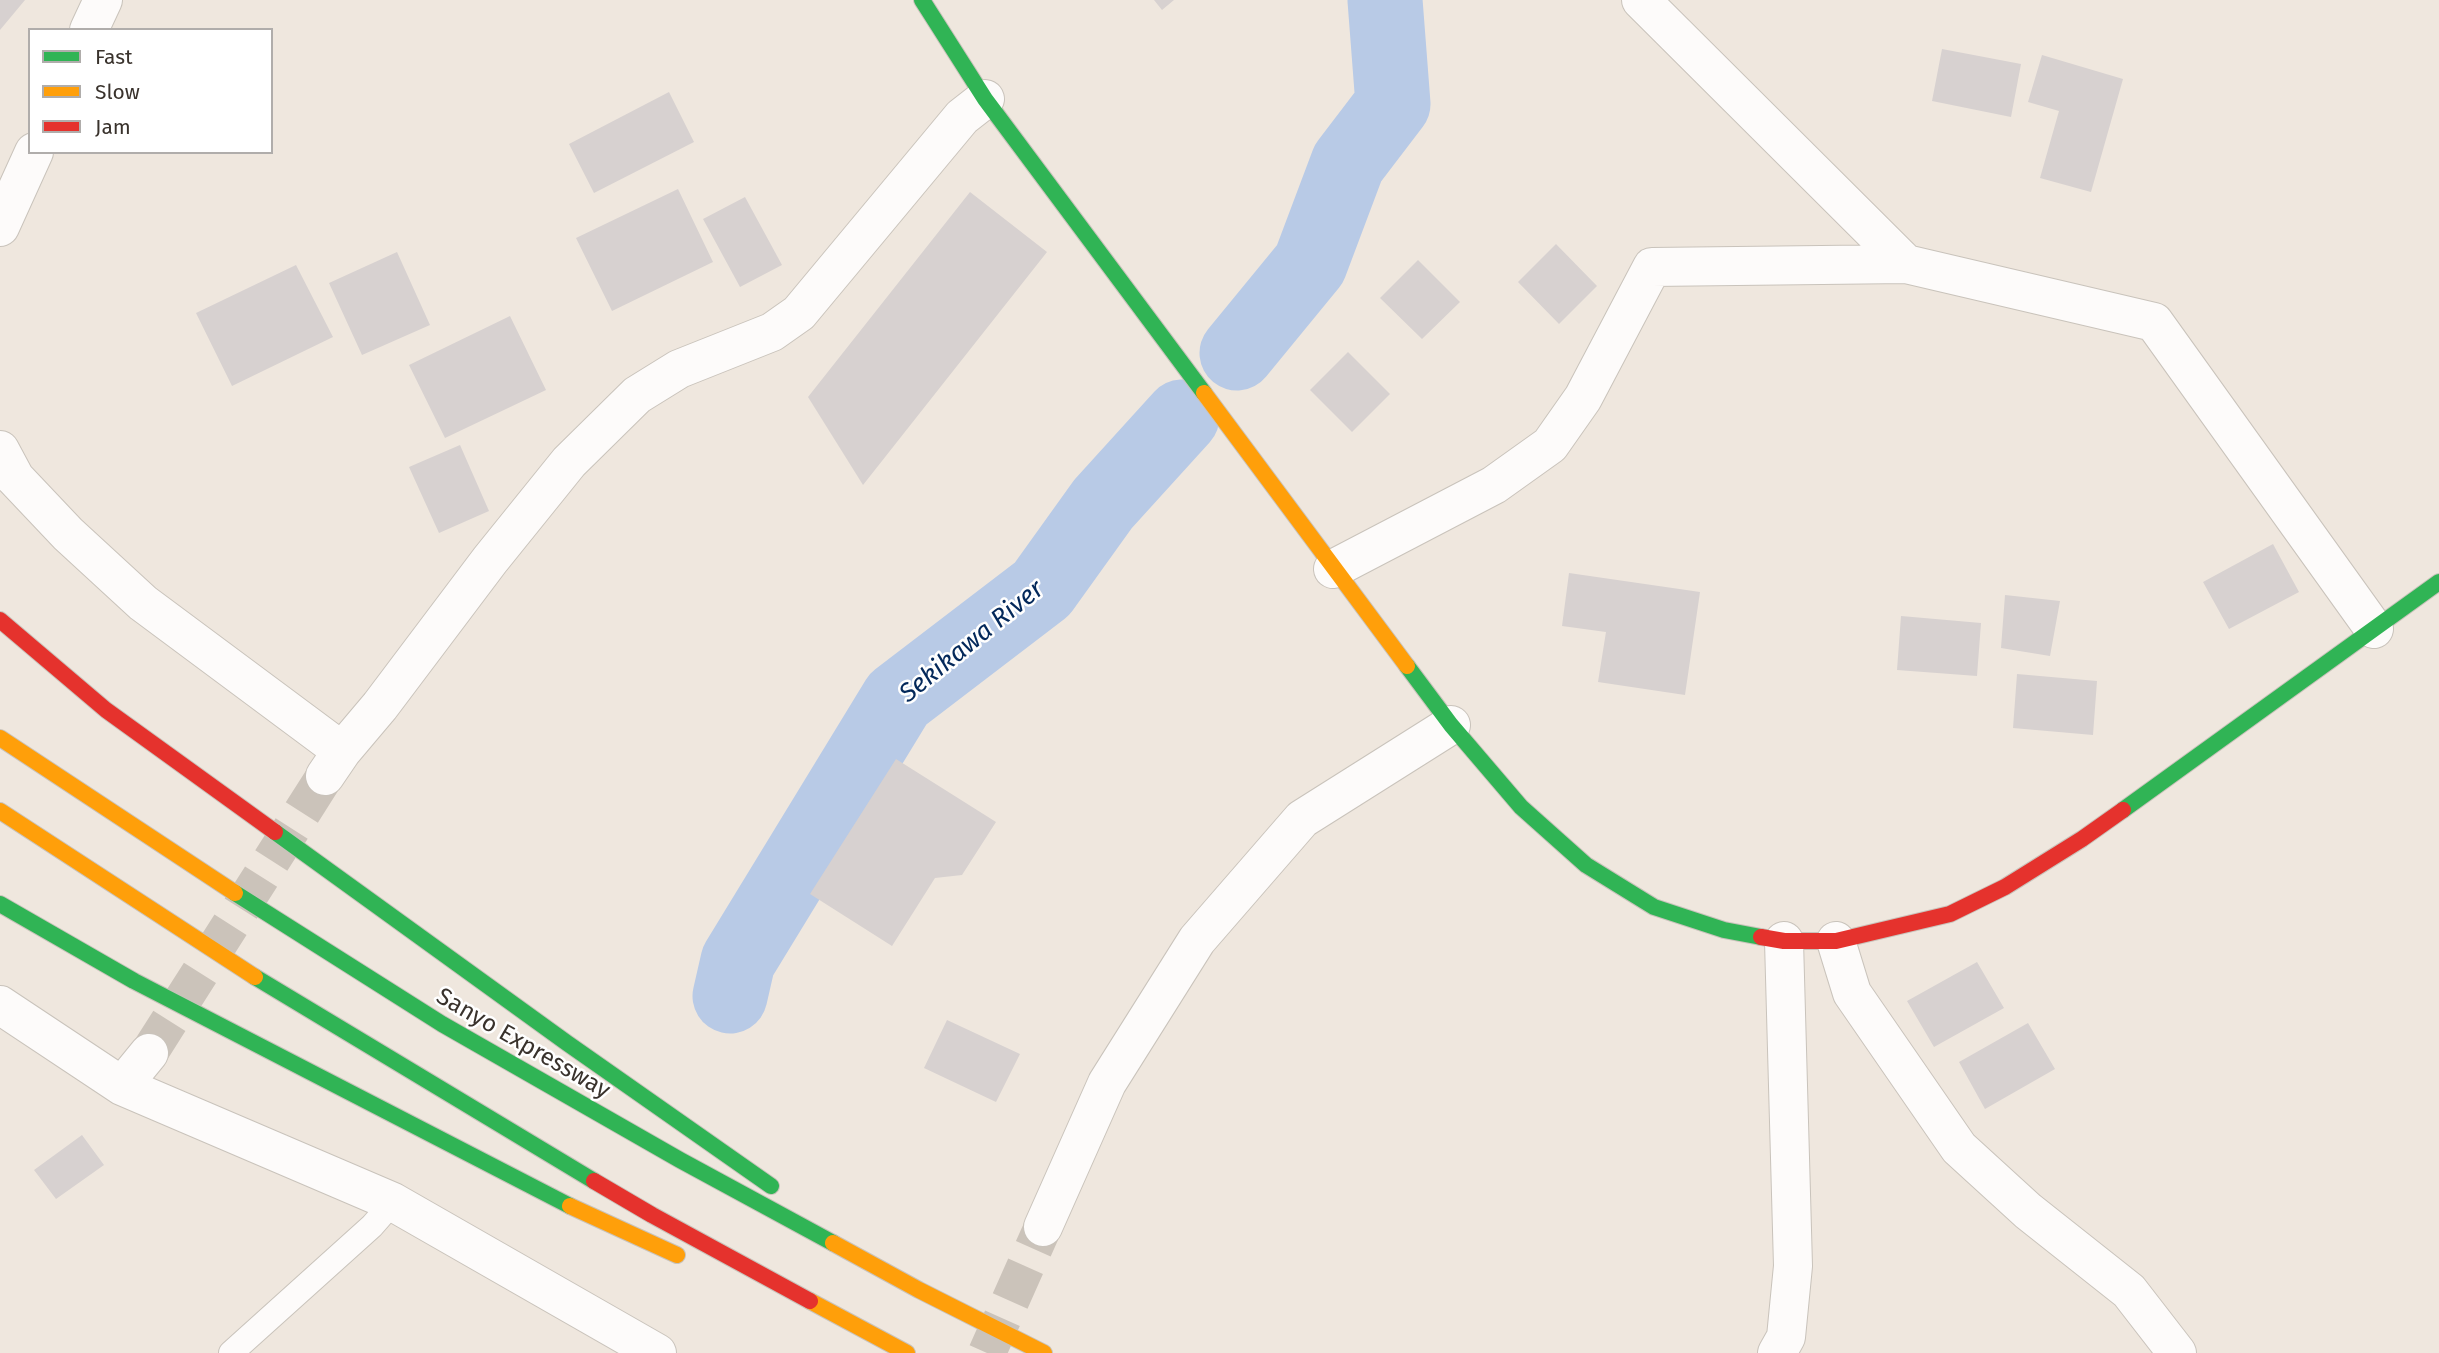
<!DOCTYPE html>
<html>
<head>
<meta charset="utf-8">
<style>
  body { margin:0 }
  #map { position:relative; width:2439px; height:1353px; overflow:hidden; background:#efe7de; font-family:"Fira Sans",sans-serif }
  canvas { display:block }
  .legend { position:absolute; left:28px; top:28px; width:245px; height:126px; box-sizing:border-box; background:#fff; border:2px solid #b0adab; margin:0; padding:9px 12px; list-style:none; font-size:21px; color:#39322c }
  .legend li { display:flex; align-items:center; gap:14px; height:35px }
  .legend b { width:35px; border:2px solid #b0adab }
</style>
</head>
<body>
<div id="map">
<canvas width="2439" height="1353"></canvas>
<ul class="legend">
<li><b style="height:9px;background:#30b455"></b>Fast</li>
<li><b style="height:9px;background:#ff9f0a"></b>Slow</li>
<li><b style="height:9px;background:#e5322d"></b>Jam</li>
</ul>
</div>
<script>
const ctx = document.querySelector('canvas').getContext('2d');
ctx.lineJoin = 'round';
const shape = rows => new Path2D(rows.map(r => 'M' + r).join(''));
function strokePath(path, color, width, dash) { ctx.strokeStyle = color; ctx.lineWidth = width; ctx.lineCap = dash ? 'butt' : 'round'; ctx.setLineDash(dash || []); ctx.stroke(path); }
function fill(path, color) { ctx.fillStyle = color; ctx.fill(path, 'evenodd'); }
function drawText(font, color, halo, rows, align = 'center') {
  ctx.font = font + ' "Fira Sans",sans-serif'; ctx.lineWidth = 5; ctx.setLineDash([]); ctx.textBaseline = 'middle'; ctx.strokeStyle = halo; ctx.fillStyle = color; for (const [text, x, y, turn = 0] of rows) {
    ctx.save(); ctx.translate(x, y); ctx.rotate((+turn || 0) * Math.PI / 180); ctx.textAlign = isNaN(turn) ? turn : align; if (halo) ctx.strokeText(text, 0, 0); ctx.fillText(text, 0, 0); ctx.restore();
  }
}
const river = shape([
  [1237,353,1310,264,1348,163,1393,104,1385,0],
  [730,996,738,961,898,699,1042,589,1103,504,1182,417]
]);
const building = shape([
  [0,0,25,0,0,30],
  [1154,0,1174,0,1162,10],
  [1942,49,2021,64,2011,117,1932,101],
  [2042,55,2123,79,2091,192,2040,178,2059,111,2028,102],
  [669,92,694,142,594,193,569,144],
  [678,189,713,262,612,311,576,238],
  [970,192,1047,252,863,485,808,397],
  [745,197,782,265,740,287,703,219],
  [1556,244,1597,286,1559,324,1518,282],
  [397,252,430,325,362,355,329,283],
  [1418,260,1460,302,1422,339,1380,298],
  [296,265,333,337,232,386,196,313],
  [510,316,546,390,445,438,409,365],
  [1348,352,1390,394,1352,432,1310,390],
  [460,445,489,511,439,533,409,467],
  [2273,544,2299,592,2229,629,2203,582],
  [1569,573,1700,592,1685,695,1598,682,1606,632,1562,626],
  [2005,595,2060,601,2050,656,2001,648],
  [1901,616,1981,623,1977,676,1897,670],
  [2017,674,2097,681,2093,735,2013,728],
  [896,759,996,822,962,875,935,878,892,946,810,894],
  [1977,962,2004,1008,1934,1047,1907,1001],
  [947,1020,1020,1054,996,1102,924,1068],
  [2028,1023,2055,1069,1985,1109,1959,1062],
  [82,1135,104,1165,56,1199,34,1170]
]);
const streetTunnel = shape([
  [149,1053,325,776],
  [987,1353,1043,1227]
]);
const lane = shape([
  [231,1353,372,1226,393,1202]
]);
const street = shape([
  [1641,0,1906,264,2154,322,2374,629],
  [89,30,103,0],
  [0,227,34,152],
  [0,450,15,478,68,534,143,603,342,751],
  [1333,569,1494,485,1550,445,1583,398,1652,267,1906,264],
  [325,776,342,751,380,706,490,560,569,462,637,395,679,369,772,332,799,313,962,117,985,99],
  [1836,941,1852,993,1959,1148,2028,1211,2129,1291,2177,1353],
  [0,1005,122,1086,393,1202,657,1353],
  [122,1086,149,1053],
  [1043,1227,1107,1083,1197,940,1302,819,1451,725],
  [1777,1353,1786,1337,1793,1266,1784,941]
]);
const fast = shape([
  [922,0,985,99,1204,393],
  [1407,666,1451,725,1521,807,1586,865,1654,907,1724,930,1761,937],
  [2123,810,2439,582],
  [275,832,567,1043,771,1186],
  [235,893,442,1024,680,1160,833,1243],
  [0,904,134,981,570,1206],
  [255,977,594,1181]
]);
const slow = shape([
  [1204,393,1407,666],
  [0,738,235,893],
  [0,811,255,977],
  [570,1206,677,1255],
  [833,1243,919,1290,1044,1353],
  [810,1301,907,1353]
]);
const jam = shape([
  [0,620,106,710,275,832],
  [1761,937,1784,941,1836,941,1950,914,2005,887,2082,839,2123,810],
  [594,1181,652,1215,810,1301]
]);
const streetNames = [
  ["Sanyo Expressway",523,1044,30]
];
const waterNames = [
  ["Sekikawa River",972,642,-39]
];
strokePath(river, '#b8cae6', 75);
fill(building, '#d7d1d0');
strokePath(streetTunnel, '#cbc3ba', 38, [38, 19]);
strokePath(lane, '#c9c3bb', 26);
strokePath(street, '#c9c3bb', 40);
strokePath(fast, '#c9c3bb', 18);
strokePath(slow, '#c9c3bb', 18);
strokePath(jam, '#c9c3bb', 18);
strokePath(lane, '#fdfbfa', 24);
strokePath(street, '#fdfbfa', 38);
strokePath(fast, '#30b455', 16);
strokePath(slow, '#ff9f0a', 16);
strokePath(jam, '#e5322d', 16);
drawText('24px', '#39322c', '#fff', streetNames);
drawText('italic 26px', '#03285a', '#fff', waterNames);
</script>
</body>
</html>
